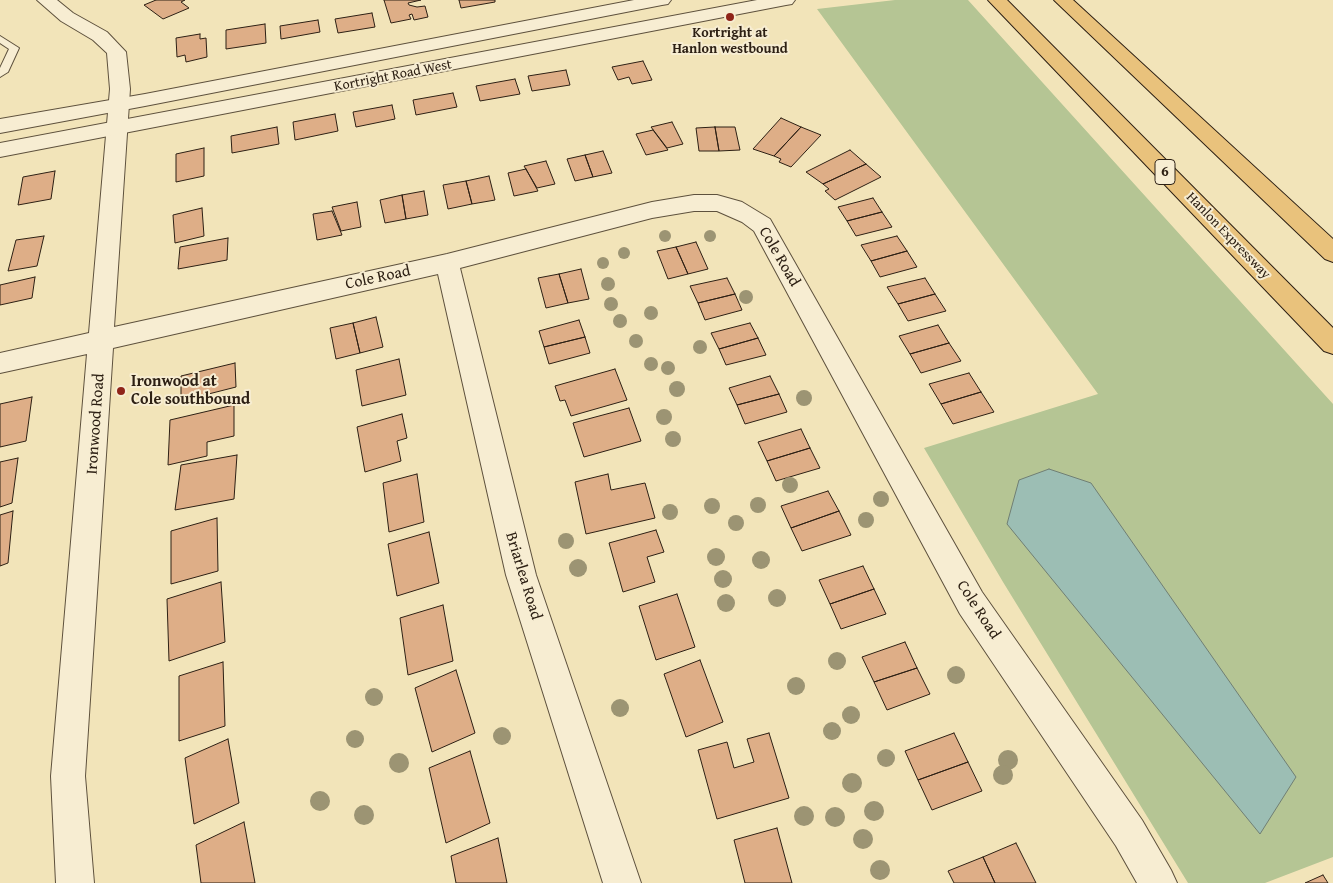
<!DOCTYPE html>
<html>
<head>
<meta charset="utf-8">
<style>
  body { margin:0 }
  canvas { display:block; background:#f2e4b9 }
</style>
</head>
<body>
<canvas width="1333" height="883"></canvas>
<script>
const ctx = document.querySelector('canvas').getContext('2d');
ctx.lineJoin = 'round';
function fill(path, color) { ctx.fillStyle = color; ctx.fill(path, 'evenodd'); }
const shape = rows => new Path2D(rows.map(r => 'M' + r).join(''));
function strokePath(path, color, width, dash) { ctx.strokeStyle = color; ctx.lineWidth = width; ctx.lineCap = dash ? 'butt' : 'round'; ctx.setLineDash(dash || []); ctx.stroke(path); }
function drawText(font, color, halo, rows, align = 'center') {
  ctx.font = font + ' "Gentium Book Plus",serif'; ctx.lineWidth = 4; ctx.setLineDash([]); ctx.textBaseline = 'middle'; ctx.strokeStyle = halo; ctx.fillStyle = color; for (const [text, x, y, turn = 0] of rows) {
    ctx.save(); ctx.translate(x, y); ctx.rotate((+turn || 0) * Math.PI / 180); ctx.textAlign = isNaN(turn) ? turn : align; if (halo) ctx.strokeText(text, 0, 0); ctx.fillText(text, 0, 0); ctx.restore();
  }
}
const green = shape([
  [895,0,968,0,1333,404,1333,857,1265,883,1188,883,1003,582,924,448,1098,394,817,9]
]);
const water = shape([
  [1049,469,1091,483,1296,777,1260,834,1007,524,1019,480,1049,469]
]);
const building = shape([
  [156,0,185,0,181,2,189,8,163,19,144,5,156,0],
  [384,0,421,0,408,3,409,5,417,7,425,6,428,17,414,20,412,14,409,15,411,19,391,23,384,0],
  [459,0,495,0,495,2,461,8,459,0],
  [372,13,375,27,338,33,335,19,372,13],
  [318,20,320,32,281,39,280,26,318,20],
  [265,24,266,43,226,49,226,30,265,24],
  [200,34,200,39,206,38,207,57,186,62,185,55,177,57,176,38,200,34],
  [643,61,652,80,632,84,629,77,618,80,612,67,643,61],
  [566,70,570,85,532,91,528,76,566,70],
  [515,79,520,94,480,101,476,86,515,79],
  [453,93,457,107,416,115,413,100,453,93],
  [392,105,395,119,356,127,353,112,392,105],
  [335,114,338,131,295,140,293,122,335,114],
  [781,118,801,127,774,156,753,149,781,118],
  [672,122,683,144,667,148,651,127,672,122],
  [277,127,279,144,232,153,231,136,277,127],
  [715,127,719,151,699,151,696,128,715,127],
  [715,127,735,127,740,150,719,151,715,127],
  [801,127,821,135,791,167,779,162,781,159,774,156,801,127],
  [653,130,668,150,646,155,636,134,653,130],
  [204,148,204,176,176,182,176,154,204,148],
  [850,150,866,164,823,184,806,172,850,150],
  [603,151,612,173,593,177,585,155,603,151],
  [585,155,593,177,575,181,567,159,585,155],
  [546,161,555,184,537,188,524,166,546,161],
  [866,164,881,177,835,200,825,191,829,189,823,184,866,164],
  [526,169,538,191,514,196,508,173,526,169],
  [55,171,51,199,18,205,23,177,55,171],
  [489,176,495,200,472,204,466,181,489,176],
  [466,181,472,204,448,209,443,185,466,181],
  [424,191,428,215,406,219,402,195,424,191],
  [402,195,406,219,385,223,380,200,402,195],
  [873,198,882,212,847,221,838,207,873,198],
  [357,202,361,227,341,231,332,207,357,202],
  [202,208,204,236,175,243,173,215,202,208],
  [332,211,342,235,317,240,313,214,332,211],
  [882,212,892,227,856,236,847,221,882,212],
  [44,236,37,266,8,271,16,240,44,236],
  [897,236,907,251,871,261,861,245,897,236],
  [228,238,227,260,178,269,180,247,228,238],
  [696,242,708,269,688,274,676,247,696,242],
  [676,247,688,274,668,279,657,251,676,247],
  [907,251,917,267,880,277,871,261,907,251],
  [581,269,589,299,568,303,559,274,581,269],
  [559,274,568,303,546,308,538,278,559,274],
  [35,277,32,298,0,305,0,285,35,277],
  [727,278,735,294,698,303,690,286,727,278],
  [925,278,935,294,898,304,887,287,925,278],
  [735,294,742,310,705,320,698,303,735,294],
  [935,294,946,311,908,321,898,304,935,294],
  [376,317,383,347,360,353,353,323,376,317],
  [579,320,585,337,544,347,539,331,579,320],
  [353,323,360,353,336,359,330,328,353,323],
  [750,323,758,338,719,349,711,333,750,323],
  [938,325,949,343,910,354,899,336,938,325],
  [585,337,590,353,549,364,544,347,585,337],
  [758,338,766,355,726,365,719,349,758,338],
  [949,343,961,361,921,373,910,354,949,343],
  [399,359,406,395,362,406,356,370,399,359],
  [235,363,236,387,181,401,181,376,235,363],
  [615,369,627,400,571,416,565,400,560,401,555,386,615,369],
  [969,373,981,392,941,404,929,384,969,373],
  [770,376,779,394,737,405,729,388,770,376],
  [981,392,994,412,953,424,941,404,981,392],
  [779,394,787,412,745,424,737,405,779,394],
  [32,397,26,441,0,447,0,404,32,397],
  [234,405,234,436,207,442,207,456,168,465,170,420,234,405],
  [629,408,641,441,584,457,573,423,629,408],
  [402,414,407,438,397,441,401,461,365,472,357,427,402,414],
  [801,429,810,448,767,461,758,442,801,429],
  [810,448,820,468,776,481,767,461,810,448],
  [237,455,234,499,175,510,181,465,237,455],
  [18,458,12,503,0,507,0,462,18,458],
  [417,474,424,522,389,532,383,483,417,474],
  [608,474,611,490,645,483,655,518,586,534,575,482,608,474],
  [828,491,839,511,791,528,781,506,828,491],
  [13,511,8,563,0,566,0,515,13,511],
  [839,511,851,535,802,551,791,528,839,511],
  [217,518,218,571,171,584,171,531,217,518],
  [656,530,664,552,647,557,655,582,623,592,609,543,656,530],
  [429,532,439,583,397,596,388,544,429,532],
  [863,566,874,589,830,604,819,580,863,566],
  [221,582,225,642,169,661,167,599,221,582],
  [874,589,886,614,841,629,830,604,874,589],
  [677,594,695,647,656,660,639,606,677,594],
  [443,605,453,661,408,675,400,618,443,605],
  [905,642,917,668,874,682,862,657,905,642],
  [700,660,723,722,686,737,664,674,700,660],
  [223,662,225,726,179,741,179,676,223,662],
  [917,668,930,694,887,710,874,682,917,668],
  [456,670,475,733,432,752,415,688,456,670],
  [769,733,789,798,717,819,698,750,727,742,734,768,754,762,747,739,769,733],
  [954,733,968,762,918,780,905,751,954,733],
  [228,739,239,803,194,824,185,758,228,739],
  [470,751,490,823,446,843,429,768,470,751],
  [968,762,982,791,932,810,918,780,968,762],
  [244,822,255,883,201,883,196,845,244,822],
  [777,828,792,883,745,883,734,840,777,828],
  [498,838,507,883,456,883,451,856,498,838],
  [1016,843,1036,883,995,883,983,857,1016,843],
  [983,857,995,883,954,883,948,871,983,857],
  [1323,875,1328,883,1305,883,1323,875]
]);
const service = shape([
  [0,36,19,48,8,72,0,77,0,68,9,49,0,43,0,36]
]);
const minor = shape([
  [37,0,57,0,73,13,107,32,126,52,130,89,114,327,447,254,652,202,694,195,717,195,742,202,770,219,982,592,1142,820,1171,870,1177,883,1137,883,1116,846,960,614,754,231,742,222,717,211,694,211,652,218,460,268,536,575,641,883,603,883,506,575,438,274,113,348,85,776,94,883,56,883,51,776,87,354,0,373,0,353,89,333,110,89,107,53,93,40,61,21,37,0]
]);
const tertiary = shape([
  [634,0,671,0,668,4,662,5,145,106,0,133,0,119,145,94,634,0],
  [757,0,795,0,792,4,786,5,0,157,0,143,757,0]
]);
const trunk = shape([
  [988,0,1007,0,1333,328,1333,354,1324,351,988,0],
  [1054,0,1073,0,1333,239,1333,262,1325,259,1054,0]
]);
const trees = [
  [665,236,6],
  [710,236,6],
  [624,253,6],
  [603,263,6],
  [608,284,7],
  [746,297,7],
  [611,304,7],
  [651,313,7],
  [620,321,7],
  [636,341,7],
  [700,347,7],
  [651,364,7],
  [668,368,7],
  [677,389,8],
  [804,398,8],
  [664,417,8],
  [673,439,8],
  [790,485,8],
  [881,499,8],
  [758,505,8],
  [712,506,8],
  [670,512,8],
  [866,520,8],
  [736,523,8],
  [566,541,8],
  [716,557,9],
  [761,560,9],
  [578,568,9],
  [723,579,9],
  [777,598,9],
  [726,603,9],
  [837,661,9],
  [956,675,9],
  [796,686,9],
  [374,697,9],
  [620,708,9],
  [851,715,9],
  [832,731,9],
  [502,736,9],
  [355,739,9],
  [886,758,9],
  [1008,760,10],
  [399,763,10],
  [1003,775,10],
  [852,783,10],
  [320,801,10],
  [874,811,10],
  [364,815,10],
  [804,816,10],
  [835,817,10],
  [863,839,10],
  [880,870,10]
];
const markers = [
  [730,17,5,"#8f2418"],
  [121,391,5,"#8f2418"]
];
const farPoinames = [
  ["Kortright at",730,33],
  ["Hanlon westbound",730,49]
];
const farStreetnames = [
  ["Kortright Road West",393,76,-11],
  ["Hanlon Expressway",1228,236,46]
];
const shields = [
  [1165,172,20]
];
const shieldNames = [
  ["6",1165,172]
];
const streetNames = [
  ["Cole Road",779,257,60],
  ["Cole Road",378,278,-12],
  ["Ironwood Road",96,424,-86],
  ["Briarlea Road",523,576,73],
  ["Cole Road",978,610,57]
];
const poiNames = [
  ["Ironwood at",131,382],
  ["Cole southbound",131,400]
];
fill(green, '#b5c594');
fill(water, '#9cbeb4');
strokePath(water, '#707f74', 1);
fill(building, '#deae87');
strokePath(building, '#2d2014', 1);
strokePath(service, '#5e513d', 2);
strokePath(minor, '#5e513d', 2);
strokePath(tertiary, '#5e513d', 2);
strokePath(trunk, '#2d2014', 2);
fill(service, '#f7edd2');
fill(minor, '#f7edd2');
fill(tertiary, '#f7edd2');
fill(trunk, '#e9c27c');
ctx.fillStyle = '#9c9473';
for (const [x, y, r] of trees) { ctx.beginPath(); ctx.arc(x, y, r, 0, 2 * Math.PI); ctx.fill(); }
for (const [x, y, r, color] of markers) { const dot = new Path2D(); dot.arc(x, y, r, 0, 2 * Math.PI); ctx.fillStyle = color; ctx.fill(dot); strokePath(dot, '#f7edd2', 2); }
drawText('bold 14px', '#2d2014', '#f7edd2', farPoinames);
drawText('14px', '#2d2014', '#f7edd2', farStreetnames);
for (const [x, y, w] of shields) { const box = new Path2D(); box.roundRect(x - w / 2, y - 12.5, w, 25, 4); ctx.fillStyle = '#f7edd2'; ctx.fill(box); strokePath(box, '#2d2014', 1); }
drawText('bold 15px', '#2d2014', null, shieldNames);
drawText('16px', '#2d2014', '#f7edd2', streetNames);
drawText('bold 16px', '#2d2014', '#f7edd2', poiNames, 'left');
</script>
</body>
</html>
